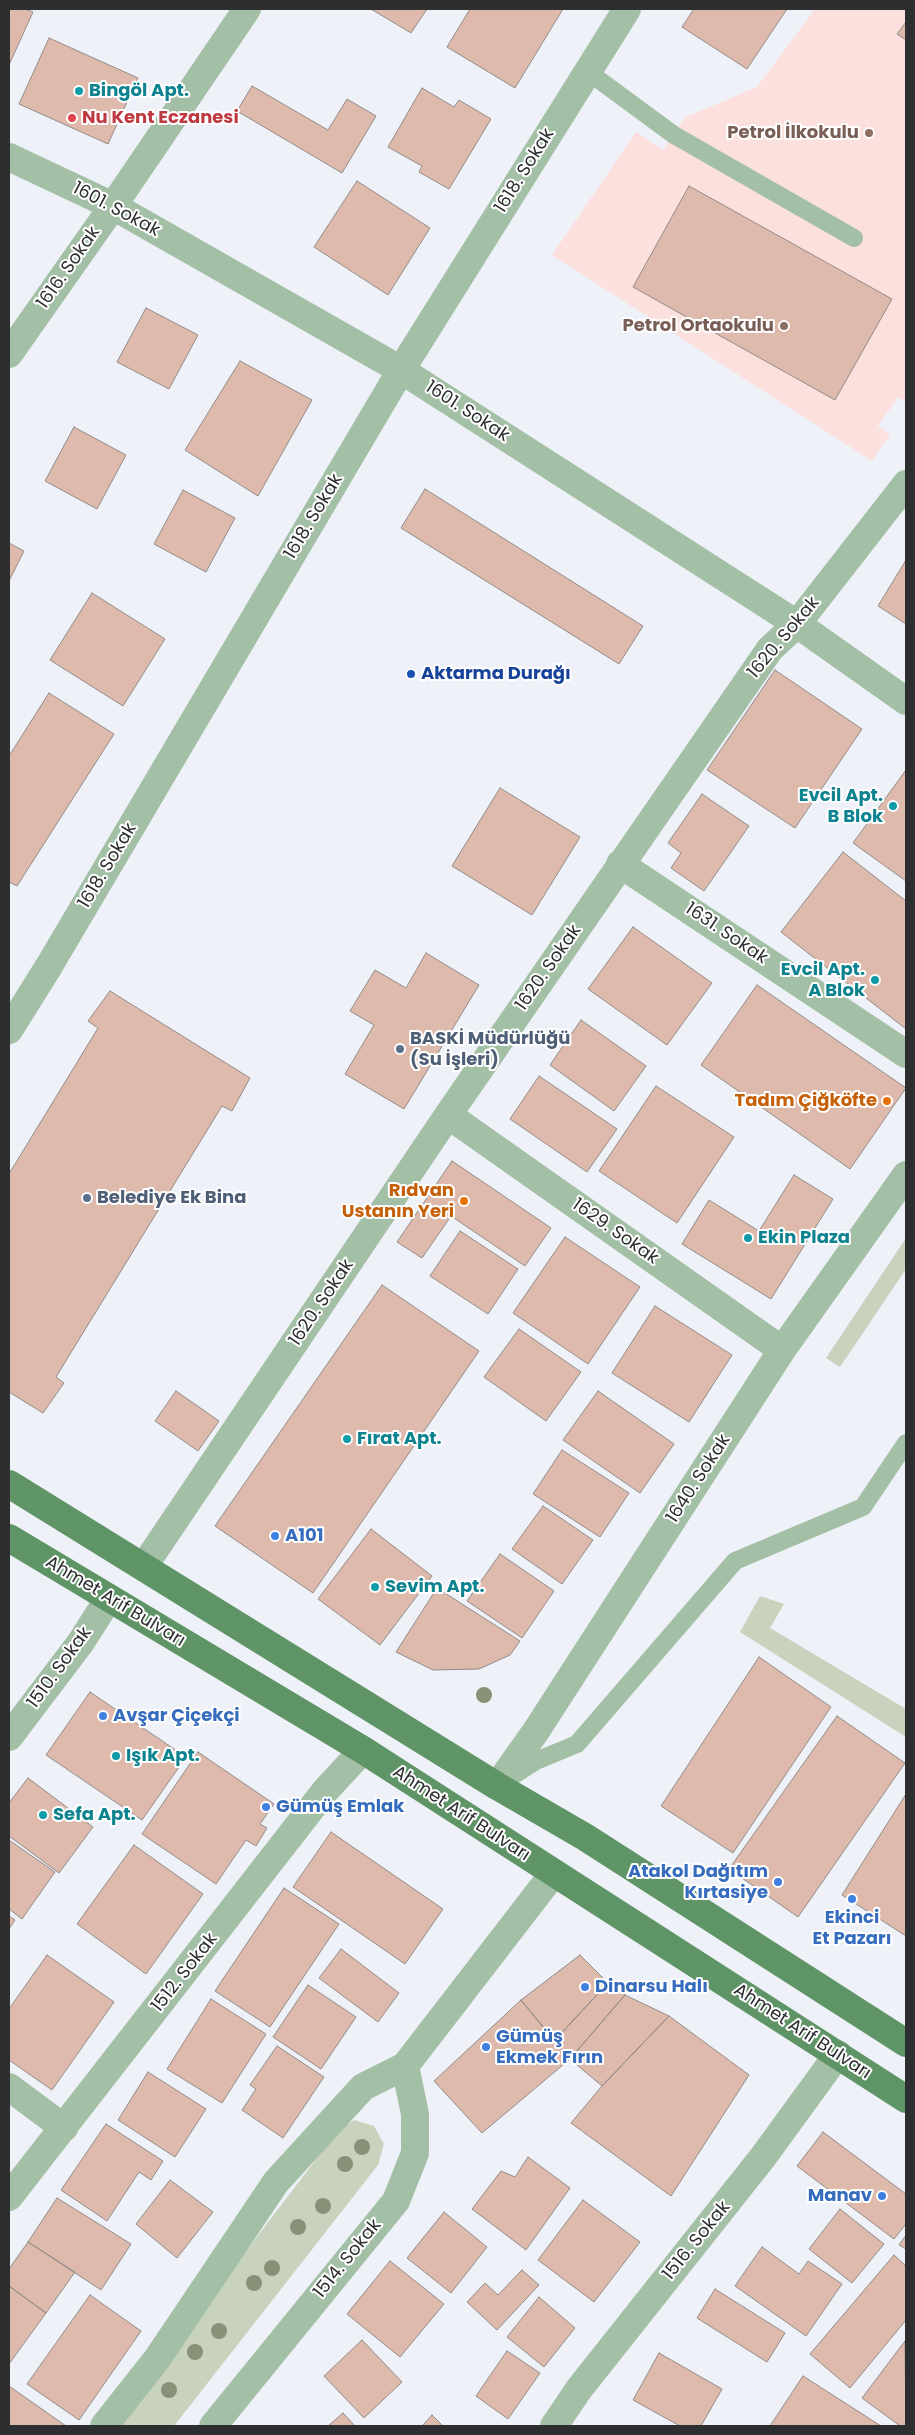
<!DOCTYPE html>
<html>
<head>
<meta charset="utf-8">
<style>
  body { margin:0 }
  #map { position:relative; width:915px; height:2435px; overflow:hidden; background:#eff1f8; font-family:Poppins,sans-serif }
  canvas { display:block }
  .frame { position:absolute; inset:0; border:10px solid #2d2e30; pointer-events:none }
</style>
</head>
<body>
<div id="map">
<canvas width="915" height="2435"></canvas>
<div class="frame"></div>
</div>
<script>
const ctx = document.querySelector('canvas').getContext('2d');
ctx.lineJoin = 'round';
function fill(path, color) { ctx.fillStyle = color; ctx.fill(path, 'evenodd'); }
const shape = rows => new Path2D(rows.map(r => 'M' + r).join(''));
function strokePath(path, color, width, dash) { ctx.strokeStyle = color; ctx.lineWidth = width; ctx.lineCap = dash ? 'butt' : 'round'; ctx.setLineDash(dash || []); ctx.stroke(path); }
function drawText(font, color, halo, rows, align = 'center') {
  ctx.font = font + ' Poppins,sans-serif'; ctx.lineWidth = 4; ctx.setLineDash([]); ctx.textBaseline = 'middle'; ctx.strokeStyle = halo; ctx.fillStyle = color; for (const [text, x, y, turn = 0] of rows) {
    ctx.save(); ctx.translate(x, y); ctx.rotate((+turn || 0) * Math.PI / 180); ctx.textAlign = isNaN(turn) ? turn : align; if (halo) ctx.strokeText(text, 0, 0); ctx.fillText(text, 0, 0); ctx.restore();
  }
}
const education = shape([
  [815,9,906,9,906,402,898,397,878,426,890,434,872,461,552,255,636,132,663,150,684,118,757,87]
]);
const green = shape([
  [906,1238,906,1269,840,1367,826,1358],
  [760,1596,784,1604,770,1628,906,1709,906,1737,740,1632],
  [354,2120,374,2126,384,2144,378,2165,174,2426,112,2426,337,2132]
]);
const building = shape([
  [9,9,25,9,33,12,9,65,9,9],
  [371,9,427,9,411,33,371,9],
  [470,9,563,9,515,88,447,47,470,9],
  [694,9,787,9,747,69,682,27,694,9],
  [906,22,906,40,897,34,906,22],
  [49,38,138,78,108,144,19,104,49,38],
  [252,86,328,130,347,99,376,116,342,173,237,111,252,86],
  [422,88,454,107,459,100,491,119,449,189,419,172,422,166,388,147,422,88],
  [357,181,430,228,388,295,314,247,357,181],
  [689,186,892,299,835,400,633,287,689,186],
  [146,308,198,335,169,389,117,362,146,308],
  [240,361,312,400,258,496,185,450,240,361],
  [74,427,126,455,97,509,45,481,74,427],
  [425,489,643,626,619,664,401,528,425,489],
  [183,490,235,518,206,572,154,544,183,490],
  [9,543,24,551,9,581,9,543],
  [906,560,906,624,878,606,906,560],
  [92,593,165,639,123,706,50,660,92,593],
  [775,670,862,729,795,828,707,770,775,670],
  [49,693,114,734,17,886,9,882,9,756,49,693],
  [906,770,906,881,853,843,906,770],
  [500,788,580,837,532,915,452,866,500,788],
  [702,794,749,826,704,891,671,868,681,853,668,843,702,794],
  [843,852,906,901,906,1029,781,932,843,852],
  [633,927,712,983,667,1045,588,989,633,927],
  [426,953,479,985,404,1109,345,1074,374,1025,350,1011,375,970,406,988,426,953],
  [757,985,906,1088,850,1169,701,1065,757,985],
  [110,991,250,1078,232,1111,222,1106,56,1377,64,1383,43,1413,9,1392,9,1174,98,1028,88,1021,110,991],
  [581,1020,646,1066,614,1111,550,1065,581,1020],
  [539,1076,617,1129,587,1172,510,1119,539,1076],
  [656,1086,734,1137,677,1223,599,1171,656,1086],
  [452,1161,551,1228,525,1266,451,1216,422,1258,397,1242,452,1161],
  [794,1175,833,1199,771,1299,682,1244,709,1200,759,1231,794,1175],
  [460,1231,518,1269,488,1314,430,1276,460,1231],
  [565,1237,640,1287,588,1364,513,1313,565,1237],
  [382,1285,479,1351,313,1593,215,1526,382,1285],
  [655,1306,732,1355,689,1422,612,1373,655,1306],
  [519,1329,581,1372,546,1421,484,1377,519,1329],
  [176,1391,219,1421,198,1451,155,1421,176,1391],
  [598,1391,674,1444,640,1493,563,1440,598,1391],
  [562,1450,629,1493,600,1537,533,1494,562,1450],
  [543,1506,593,1540,562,1584,512,1549,543,1506],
  [371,1529,432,1576,380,1645,318,1599,371,1529],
  [500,1554,554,1591,522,1638,467,1601,500,1554],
  [437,1588,520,1641,510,1655,479,1669,433,1670,396,1652,437,1588],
  [759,1657,831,1707,733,1853,661,1806,759,1657],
  [90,1692,186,1757,142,1820,46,1755,90,1692],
  [837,1716,905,1763,798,1917,729,1869,837,1716],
  [198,1752,274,1804,260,1824,267,1828,256,1846,246,1840,216,1884,142,1834,198,1752],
  [28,1778,93,1827,59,1873,9,1836,9,1803,28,1778],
  [906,1794,906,1936,842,1895,906,1794],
  [331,1832,443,1909,405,1964,293,1887,331,1832],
  [9,1840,55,1872,22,1919,9,1909,9,1840],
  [134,1845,203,1894,146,1974,77,1924,134,1845],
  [284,1888,339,1924,270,2027,215,1991,284,1888],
  [9,1916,15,1920,9,1929,9,1916],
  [341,1949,399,1993,378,2022,319,1978,341,1949],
  [47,1955,114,2002,52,2090,9,2060,9,2009,47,1955],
  [580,1955,608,1983,554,2041,521,2000,580,1955],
  [608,1983,625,1995,570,2059,554,2041,608,1983],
  [308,1985,356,2017,321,2069,273,2037,308,1985],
  [625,1995,669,2016,602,2086,570,2059,625,1995],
  [211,1999,266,2034,222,2103,167,2069,211,1999],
  [521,2000,570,2059,482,2133,434,2081,521,2000],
  [669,2016,749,2075,671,2196,571,2123,602,2086,669,2016],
  [277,2046,324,2077,283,2138,242,2110,256,2089,250,2085,277,2046],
  [148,2072,206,2109,175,2157,118,2120,148,2072],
  [106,2124,163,2161,151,2180,139,2172,107,2221,61,2190,106,2124],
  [823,2132,906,2194,906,2224,894,2239,797,2166,823,2132],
  [528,2157,570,2188,526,2250,472,2209,501,2171,515,2177,528,2157],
  [170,2180,213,2212,177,2258,136,2224,170,2180],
  [57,2198,131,2244,101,2290,28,2242,57,2198],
  [583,2200,640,2242,594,2302,538,2260,583,2200],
  [840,2209,884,2244,852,2283,809,2249,840,2209],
  [444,2212,487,2247,451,2293,407,2258,444,2212],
  [906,2235,906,2249,899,2245,906,2235],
  [28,2242,75,2272,46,2313,9,2286,9,2269,28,2242],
  [762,2247,799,2274,808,2261,842,2284,806,2336,735,2286,762,2247],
  [894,2255,906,2266,906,2320,850,2388,810,2354,894,2255],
  [390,2261,444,2304,400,2357,347,2314,390,2261],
  [522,2270,539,2285,497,2330,467,2302,485,2283,498,2295,522,2270],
  [9,2286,46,2313,9,2364,9,2286],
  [715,2289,785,2333,767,2362,697,2318,715,2289],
  [90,2295,141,2331,79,2420,27,2384,90,2295],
  [539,2297,575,2328,544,2367,507,2337,539,2297],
  [362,2340,402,2382,364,2418,324,2376,362,2340],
  [905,2341,906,2426,900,2426,862,2398,905,2341],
  [507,2351,540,2373,508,2419,476,2396,507,2351],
  [659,2353,722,2389,701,2426,680,2426,633,2400,659,2353],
  [803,2376,881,2426,770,2426,803,2376],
  [9,2386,66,2426,9,2426,9,2386],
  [343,2413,355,2426,328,2426,343,2413],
  [432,2415,443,2426,422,2426,432,2415]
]);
const lane = shape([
  [587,71,674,135,854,238],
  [508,1779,536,1761,577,1744,735,1561,863,1507,906,1443]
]);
const street = shape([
  [9,157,113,206,401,370,797,624,906,701],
  [9,354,113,206,247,9],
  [620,864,906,1054],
  [9,1030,49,966,401,370,627,9],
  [448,1115,782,1350],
  [144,1566,448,1115,770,649,797,624,906,484],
  [9,1737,81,1642,109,1598],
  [497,1786,536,1731,782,1350,906,1175],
  [9,2087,64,2128],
  [9,2197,325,1791,363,1750],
  [104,2426,157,2359,276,2182,363,2087,405,2066,553,1874],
  [213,2426,396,2201,415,2153,415,2114,405,2066],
  [554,2426,579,2389,763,2157,838,2054]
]);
const primary = shape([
  [9,1484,497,1786,585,1837,906,2043],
  [9,1538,363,1750,906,2099]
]);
const trees = [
  [484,1695],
  [362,2147],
  [345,2164],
  [323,2206],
  [298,2227],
  [272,2268],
  [254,2283],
  [219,2331],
  [195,2352],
  [169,2390]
];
const markers = [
  [79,91,5,"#0f9aa8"],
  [72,118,5,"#e0444e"],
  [869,133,5,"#8d6e63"],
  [784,326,5,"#8d6e63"],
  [411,674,5,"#1a4fb4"],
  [893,806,5,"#0f9aa8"],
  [875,980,5,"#0f9aa8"],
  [400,1049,5,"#5c6f8a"],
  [887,1101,5,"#e8710a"],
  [87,1198,5,"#5c6f8a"],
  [464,1201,5,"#e8710a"],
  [748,1238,5,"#0f9aa8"],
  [347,1439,5,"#0f9aa8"],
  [275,1536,5,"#3f7fe0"],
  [375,1587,5,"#0f9aa8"],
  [103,1716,5,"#3f7fe0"],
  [116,1756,5,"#0f9aa8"],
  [266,1807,5,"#3f7fe0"],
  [43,1815,5,"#0f9aa8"],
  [778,1882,5,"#3f7fe0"],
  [852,1899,5,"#3f7fe0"],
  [585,1987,5,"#3f7fe0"],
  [486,2047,5,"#3f7fe0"],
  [882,2196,5,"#3f7fe0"]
];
const cultureNames = [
  ["Bingöl Apt.",89,91],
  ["Evcil Apt.",883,796,"right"],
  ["B Blok",883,817,"right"],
  ["Evcil Apt.",865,970,"right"],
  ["A Blok",865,991,"right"],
  ["Ekin Plaza",758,1238],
  ["Fırat Apt.",357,1439],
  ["Sevim Apt.",385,1587],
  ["Işık Apt.",126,1756],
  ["Sefa Apt.",53,1815]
];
const healthNames = [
  ["Nu Kent Eczanesi",82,118]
];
const educationNames = [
  ["Petrol İlkokulu",859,133],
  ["Petrol Ortaokulu",774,326]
];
const streetNames = [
  ["1618. Sokak",525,171,-58],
  ["1601. Sokak",116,210,28],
  ["1616. Sokak",69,268,-55],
  ["1601. Sokak",467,412,33],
  ["1618. Sokak",314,517,-59],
  ["1620. Sokak",784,638,-50],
  ["1618. Sokak",108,866,-59],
  ["1631. Sokak",726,934,34],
  ["1620. Sokak",549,968,-55],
  ["1629. Sokak",615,1232,35],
  ["1620. Sokak",322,1303,-56],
  ["1640. Sokak",699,1479,-57],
  ["Ahmet Arif Bulvarı",115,1602,31],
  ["1510. Sokak",60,1668,-54],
  ["Ahmet Arif Bulvarı",461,1814,33],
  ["1512. Sokak",185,1973,-52],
  ["Ahmet Arif Bulvarı",802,2032,33],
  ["1516. Sokak",697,2241,-51],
  ["1514. Sokak",348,2259,-51]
];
const transitNames = [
  ["Aktarma Durağı",421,674]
];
const serviceNames = [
  ["BASKİ Müdürlüğü",410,1039],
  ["(Su İşleri)",410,1060],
  ["Belediye Ek Bina",97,1198]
];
const foodNames = [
  ["Tadım Çiğköfte",877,1101],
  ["Rıdvan",454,1191],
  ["Ustanın Yeri",454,1212]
];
const shopNames = [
  ["A101",285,1536],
  ["Avşar Çiçekçi",113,1716],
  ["Gümüş Emlak",276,1807],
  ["Atakol Dağıtım",768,1872,"right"],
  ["Kırtasiye",768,1893,"right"],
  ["Ekinci",852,1918,"center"],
  ["Et Pazarı",852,1939,"center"],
  ["Dinarsu Halı",595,1987],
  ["Gümüş",496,2037],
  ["Ekmek Fırın",496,2058],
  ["Manav",872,2196,"right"]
];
fill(education, '#fbe0de');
fill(green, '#c9d2bd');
fill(building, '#debaad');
strokePath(building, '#928b88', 1);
strokePath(lane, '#a3c0a6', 18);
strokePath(street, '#a3c0a6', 28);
strokePath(primary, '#5f9566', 28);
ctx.fillStyle = '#869178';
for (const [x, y] of trees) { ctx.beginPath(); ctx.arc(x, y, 8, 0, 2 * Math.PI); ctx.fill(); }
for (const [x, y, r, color] of markers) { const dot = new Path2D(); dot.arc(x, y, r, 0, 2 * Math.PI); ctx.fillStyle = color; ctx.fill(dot); strokePath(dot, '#fff', 2); }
drawText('bold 18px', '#0d838f', '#fff', cultureNames, 'left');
drawText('bold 18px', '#be3a42', '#fff', healthNames, 'left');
drawText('bold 18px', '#785e54', '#fff', educationNames, 'right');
drawText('18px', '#2d2e30', '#fff', streetNames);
drawText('bold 18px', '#164399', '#fff', transitNames, 'left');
drawText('bold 18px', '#4e5e75', '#fff', serviceNames, 'left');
drawText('bold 18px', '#c56008', '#fff', foodNames, 'right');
drawText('bold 18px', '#366cbe', '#fff', shopNames, 'left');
</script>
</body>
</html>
